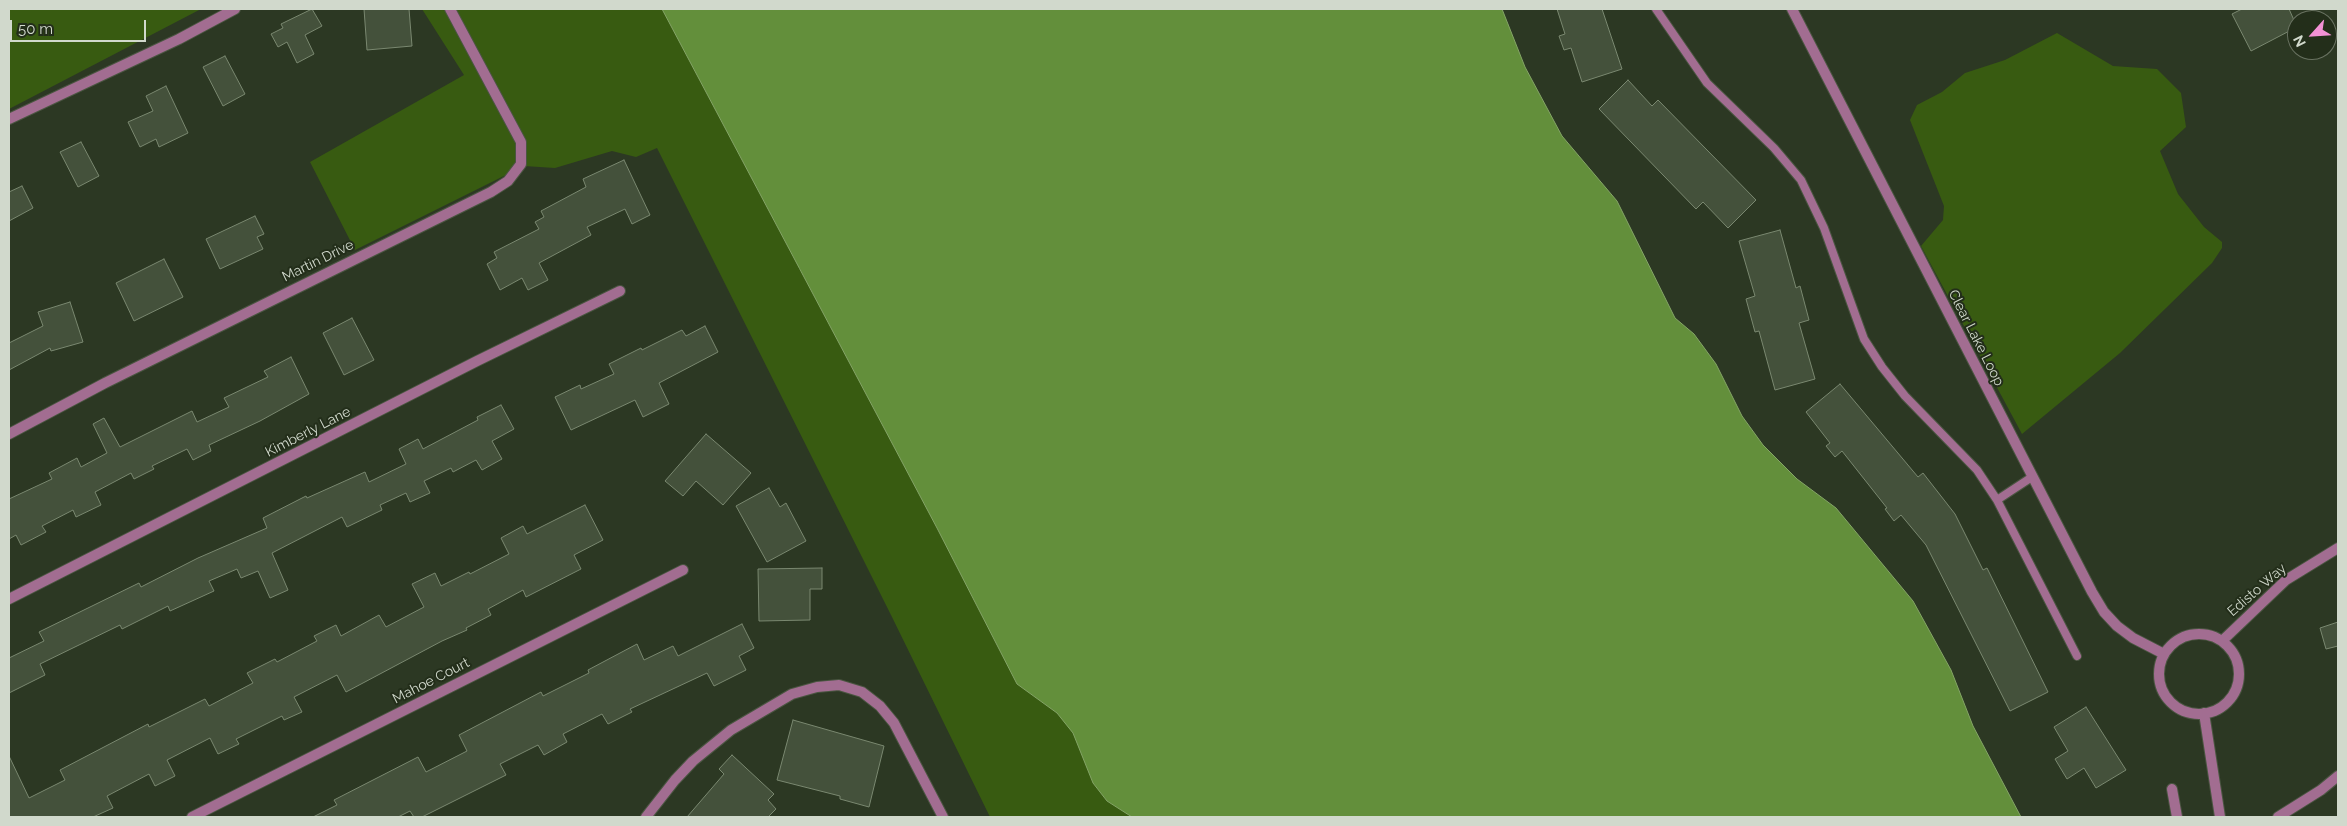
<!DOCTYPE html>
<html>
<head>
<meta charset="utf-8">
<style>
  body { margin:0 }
  #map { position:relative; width:2347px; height:826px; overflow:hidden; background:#2c3823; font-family:Raleway,sans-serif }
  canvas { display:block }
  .frame { position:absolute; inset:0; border:10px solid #d1d9cc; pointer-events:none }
  .north { position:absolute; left:2287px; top:10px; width:50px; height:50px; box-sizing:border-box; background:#232e1a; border:1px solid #697261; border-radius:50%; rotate:244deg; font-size:14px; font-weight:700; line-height:20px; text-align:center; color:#d1d9cc }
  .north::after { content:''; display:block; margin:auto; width:18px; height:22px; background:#f391d5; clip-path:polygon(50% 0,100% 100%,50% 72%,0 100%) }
  .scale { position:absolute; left:10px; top:20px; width:136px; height:22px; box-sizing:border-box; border:2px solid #d1d9cc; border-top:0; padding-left:6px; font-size:15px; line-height:18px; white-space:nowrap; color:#d1d9cc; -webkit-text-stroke:4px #232e1a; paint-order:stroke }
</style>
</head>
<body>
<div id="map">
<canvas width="2347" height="826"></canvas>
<div class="frame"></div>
<div class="north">N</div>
<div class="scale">50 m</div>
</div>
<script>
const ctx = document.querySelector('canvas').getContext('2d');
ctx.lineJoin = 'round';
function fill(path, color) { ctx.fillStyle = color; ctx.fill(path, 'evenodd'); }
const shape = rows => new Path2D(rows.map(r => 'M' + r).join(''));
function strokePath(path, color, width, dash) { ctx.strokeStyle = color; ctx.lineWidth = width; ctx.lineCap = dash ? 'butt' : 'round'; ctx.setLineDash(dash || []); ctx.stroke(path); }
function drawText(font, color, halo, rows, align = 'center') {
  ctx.font = font + ' Raleway,sans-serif'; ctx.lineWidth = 4; ctx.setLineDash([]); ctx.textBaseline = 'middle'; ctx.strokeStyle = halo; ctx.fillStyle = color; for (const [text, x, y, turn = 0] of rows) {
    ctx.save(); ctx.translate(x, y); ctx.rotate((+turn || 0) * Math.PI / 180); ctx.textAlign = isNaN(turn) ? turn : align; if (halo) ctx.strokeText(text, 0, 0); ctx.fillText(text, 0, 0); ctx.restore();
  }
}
const green = shape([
  [9,9,201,9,9,109],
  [422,9,662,9,937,528,1017,684,1057,713,1073,732,1093,783,1107,801,1132,817,990,817,891,615,657,148,636,157,612,151,555,168,524,166,355,250,310,162,464,75],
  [2057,33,2113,66,2157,69,2181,93,2186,127,2160,151,2178,194,2204,227,2222,242,2222,248,2212,263,2120,353,2022,434,1921,246,1943,220,1944,206,1910,120,1917,105,1942,92,1965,73,2005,60]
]);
const water = shape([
  [662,9,1502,9,1525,67,1562,136,1617,201,1675,318,1694,334,1716,364,1742,416,1763,445,1797,479,1836,508,1913,601,1951,670,1973,726,2021,817,1132,817,1107,801,1093,783,1073,733,1057,713,1017,684,937,528,662,9]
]);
const building = shape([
  [312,9,322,26,305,35,314,54,297,63,287,42,278,47,271,34,283,28,281,24,312,9],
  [364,9,409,9,412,46,367,50,364,9],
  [1557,9,1602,9,1622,69,1582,82,1571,48,1564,50,1559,36,1565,34,1557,9],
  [2242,9,2289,9,2297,27,2251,51,2232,14,2242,9],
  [225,56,245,94,223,106,203,67,225,56],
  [1628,80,1652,106,1658,100,1756,200,1728,228,1703,202,1696,209,1599,109,1628,80],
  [166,86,188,133,159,147,156,139,140,147,128,122,153,111,146,96,166,86],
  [81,142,99,176,78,187,60,152,81,142],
  [624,160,650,215,632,224,625,209,587,227,591,235,539,263,548,280,528,290,522,278,500,290,487,264,497,258,494,252,539,229,535,222,544,217,541,211,586,187,583,179,624,160],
  [22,186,33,208,9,221,9,192,22,186],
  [255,216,264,234,257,237,263,249,220,269,206,239,255,216],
  [1780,230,1796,288,1800,286,1809,320,1799,323,1815,379,1775,390,1759,331,1755,332,1746,299,1755,296,1739,241,1780,230],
  [164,259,183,297,134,321,116,283,164,259],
  [70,302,83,342,51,351,50,348,9,370,9,343,43,326,38,312,70,302],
  [352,318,374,360,344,375,323,333,352,318],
  [705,326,718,352,659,383,669,404,643,417,635,400,571,430,555,397,580,385,581,389,614,374,609,364,641,348,642,350,682,330,686,336,705,326],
  [291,357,309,394,260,421,209,445,211,451,193,460,187,449,152,466,154,469,134,479,131,473,95,492,101,505,76,517,73,510,42,526,46,532,21,545,16,535,9,539,9,499,52,479,49,473,77,458,81,467,107,453,93,424,104,418,120,447,192,411,197,422,229,407,224,398,268,377,264,371,291,357],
  [1840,384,1918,477,1923,473,1955,514,1983,570,1987,568,2048,692,2010,711,1926,545,1901,515,1894,521,1885,509,1887,508,1842,451,1835,457,1826,446,1830,443,1806,412,1840,384],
  [501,405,514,429,492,441,502,459,482,470,476,460,453,472,451,468,424,481,430,493,410,502,406,493,380,505,382,510,347,527,342,517,272,553,288,590,270,598,258,571,241,578,237,569,209,581,214,591,170,611,168,606,122,629,120,625,40,664,45,675,9,693,9,658,44,641,39,632,139,583,141,587,198,558,267,528,263,518,306,496,307,498,365,472,369,482,406,464,399,449,418,439,423,449,478,420,477,417,501,405],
  [706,434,751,473,723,505,696,481,683,496,665,481,706,434],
  [769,488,780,507,786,503,806,541,767,562,736,506,769,488],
  [585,505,603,540,574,555,581,569,526,597,523,590,488,609,491,615,466,628,467,630,442,641,346,692,337,675,294,697,302,712,284,720,282,716,236,739,239,744,218,754,210,738,167,760,175,776,155,786,149,774,107,796,113,808,93,817,9,817,9,756,29,798,65,780,60,770,148,724,149,727,205,699,209,706,253,683,247,673,275,659,277,662,317,641,314,636,336,625,341,636,379,615,386,627,424,607,412,584,435,573,441,586,469,572,470,574,509,554,501,538,523,526,527,534,585,505],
  [822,568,822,589,810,589,810,620,759,621,758,569,822,568],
  [2338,622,2338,646,2326,649,2320,628,2338,622],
  [742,624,754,648,739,656,746,670,714,686,707,673,630,709,632,712,608,724,602,714,563,734,567,742,544,755,538,745,500,764,506,775,422,817,414,817,410,811,398,817,313,817,337,805,334,800,418,757,426,772,467,751,459,735,541,692,543,696,589,673,588,670,637,644,644,660,673,646,678,656,742,624],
  [2086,707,2126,770,2096,788,2084,768,2067,779,2055,759,2068,751,2054,727,2086,707],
  [793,720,884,746,869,807,840,799,840,796,777,780,793,720],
  [732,755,774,794,768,800,776,809,768,817,687,817,724,774,719,769,732,755]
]);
const service = shape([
  [1656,9,1707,83,1774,148,1801,180,1824,228,1864,339,1882,367,1905,396,1977,470,1997,500],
  [2032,477,1997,500,2077,656]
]);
const minor = shape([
  [1792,9,2092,592,2104,612,2117,626,2133,638,2164,654],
  [9,119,179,39,235,9],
  [9,434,105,383,491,192,508,181,521,164,521,142,450,9],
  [9,599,477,361,620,291],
  '2159 674a40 40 0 1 1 80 0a40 40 0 1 1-80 0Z',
  [2222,641,2286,580,2338,548],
  [2204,713,2220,817],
  [2172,789,2177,817],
  [192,817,683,570],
  [646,817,675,780,693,761,731,730,792,694,817,687,839,685,862,692,880,706,894,723,943,817],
  [2278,817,2321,790,2338,776]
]);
const streetNames = [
  ["Martin Drive",318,261,-26],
  ["Clear Lake Loop",1976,338,63],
  ["Kimberly Lane",308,432,-27],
  ["Edisto Way",2257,590,-41],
  ["Mahoe Court",431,681,-27]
];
fill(green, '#385b11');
fill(water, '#638f3b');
strokePath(water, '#84a566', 1);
fill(building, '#44513b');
strokePath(building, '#7a8870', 1);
strokePath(service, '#4a5541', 10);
strokePath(minor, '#4a5541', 12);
strokePath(service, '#a26d91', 8);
strokePath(minor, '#a26d91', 10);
drawText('14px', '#d1d9cc', '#232e1a', streetNames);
</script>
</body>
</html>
